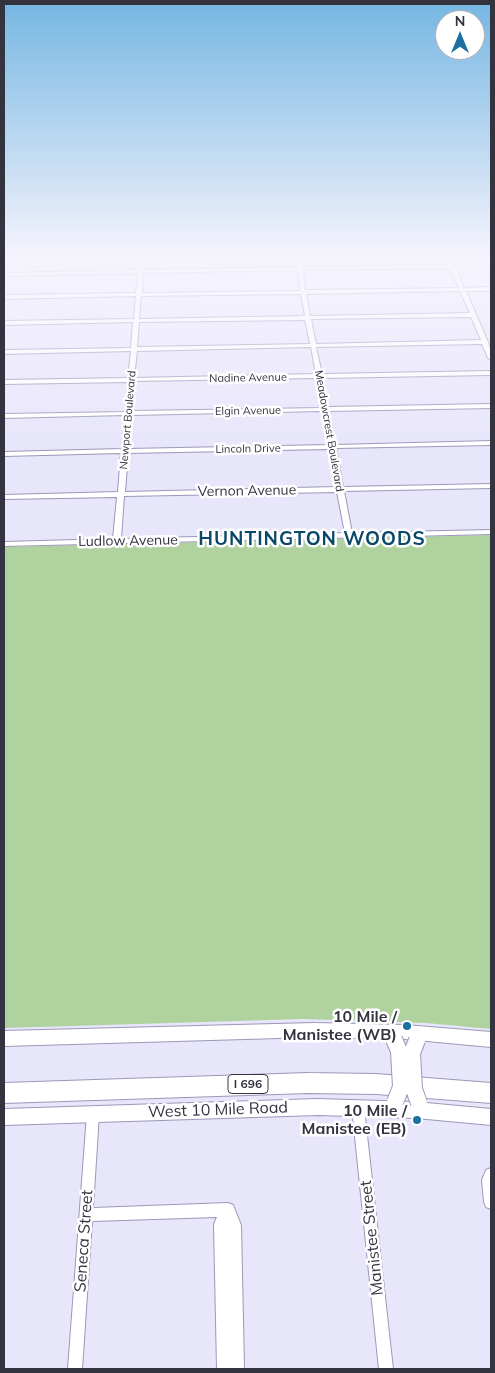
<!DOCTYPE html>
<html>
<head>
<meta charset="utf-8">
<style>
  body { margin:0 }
  #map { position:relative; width:495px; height:1373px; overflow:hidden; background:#e8e6fb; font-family:Mulish,sans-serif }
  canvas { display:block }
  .frame { position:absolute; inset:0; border:5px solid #343340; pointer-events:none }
  .north { position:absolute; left:435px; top:10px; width:50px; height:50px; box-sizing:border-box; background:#fff; border:1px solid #aeadb3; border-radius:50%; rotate:0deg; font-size:14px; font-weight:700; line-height:20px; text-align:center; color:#343340 }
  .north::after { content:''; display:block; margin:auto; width:18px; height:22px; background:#1b71a1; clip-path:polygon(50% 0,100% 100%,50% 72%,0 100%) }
</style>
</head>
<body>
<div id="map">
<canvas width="495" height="1373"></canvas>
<div class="frame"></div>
<div class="north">N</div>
</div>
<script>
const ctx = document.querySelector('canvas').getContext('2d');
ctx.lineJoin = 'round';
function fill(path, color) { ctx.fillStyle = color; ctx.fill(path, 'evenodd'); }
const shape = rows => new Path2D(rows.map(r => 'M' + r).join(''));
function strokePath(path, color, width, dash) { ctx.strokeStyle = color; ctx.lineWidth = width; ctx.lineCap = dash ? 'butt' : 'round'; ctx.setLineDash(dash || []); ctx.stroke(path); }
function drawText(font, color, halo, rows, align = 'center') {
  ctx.font = font + ' Mulish,sans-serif'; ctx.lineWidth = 5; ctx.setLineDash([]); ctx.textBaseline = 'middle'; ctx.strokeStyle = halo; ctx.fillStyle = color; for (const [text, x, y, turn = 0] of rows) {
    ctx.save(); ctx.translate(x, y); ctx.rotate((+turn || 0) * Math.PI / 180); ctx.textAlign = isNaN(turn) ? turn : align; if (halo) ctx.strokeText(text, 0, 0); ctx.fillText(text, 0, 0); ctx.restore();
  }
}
const green = shape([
  [491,535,491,1029,426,1023,303,1019,4,1028,4,547]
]);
const minor = shape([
  [136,258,146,258,146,268,143,270,298,267,297,258,302,258,303,267,449,265,447,258,452,258,464,288,491,287,491,291,466,291,488,342,491,352,491,360,488,358,482,344,316,347,322,374,491,371,491,375,322,378,328,407,491,404,491,408,329,411,335,445,491,441,491,445,336,448,343,487,491,484,491,488,344,491,352,533,491,530,491,534,4,546,4,542,113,539,117,497,4,499,4,495,118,492,121,453,4,456,4,452,122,449,125,415,4,418,4,414,125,412,128,382,4,384,4,380,128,378,131,351,4,354,4,350,131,348,133,322,4,325,4,321,134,319,136,296,4,299,4,295,136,293,138,273,4,276,4,273,138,270,136,268,136,258],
  [450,268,459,288,305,290,303,270,450,268],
  [298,270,300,291,142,293,143,273,298,270],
  [460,291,470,313,310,316,306,294,460,291],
  [301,294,305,316,139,319,141,296,301,294],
  [471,317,481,340,316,344,311,319,471,317],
  [305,320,310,344,137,347,139,322,305,320],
  [311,347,316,374,134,378,137,351,311,347],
  [316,378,322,408,132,411,134,381,316,378],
  [322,411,329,445,128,449,131,415,322,411],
  [329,449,336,487,125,492,128,453,329,449],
  [337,492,345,533,121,539,124,496,337,492],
  [358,1102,362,1104,364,1108,393,1369,379,1369,352,1108,354,1104,358,1102],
  [93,1108,97,1110,99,1114,93,1208,228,1203,233,1205,241,1225,244,1369,217,1369,214,1224,217,1217,92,1221,82,1369,68,1369,87,1114,89,1110,93,1108],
  [491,1168,491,1209,486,1207,484,1202,482,1180,486,1170,491,1168]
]);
const major = shape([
  [314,1023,405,1025,491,1032,491,1047,405,1039,314,1037,4,1046,4,1031,314,1023],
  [318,1099,416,1102,491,1109,491,1125,416,1118,318,1115,4,1125,4,1109,318,1099]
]);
const highway = shape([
  [308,1073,376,1074,491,1083,491,1103,376,1094,308,1093,4,1103,4,1083,308,1073]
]);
const majorBridge = shape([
  [394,1039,399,1051,401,1087,395,1102],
  [417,1040,412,1053,414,1089,419,1103]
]);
const markers = [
  [407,1026,5,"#1b71a1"],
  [417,1120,5,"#1b71a1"]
];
const farStreetnames = [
  ["Nadine Avenue",248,378,-1],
  ["Elgin Avenue",248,411,-1],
  ["Newport Boulevard",128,420,-85],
  ["Meadowcrest Boulevard",329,431,80],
  ["Lincoln Drive",248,449,-1]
];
const shields = [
  [248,1084,40]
];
const shieldNames = [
  ["I 696",248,1084]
];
const streetNames = [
  ["Vernon Avenue",247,491,-1],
  ["Ludlow Avenue",128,541,-1]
];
const nearPoinames = [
  ["10 Mile /",397,1017],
  ["Manistee (WB)",397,1035],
  ["10 Mile /",407,1111],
  ["Manistee (EB)",407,1129]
];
const nearStreetnames = [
  ["West 10 Mile Road",218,1110,-2],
  ["Manistee Street",372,1238,-96],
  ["Seneca Street",84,1241,-86]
];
const districtNames = [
  ["HUNTINGTON WOODS",312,539]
];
fill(green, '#afd29f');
strokePath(minor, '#9b98b9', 2);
strokePath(major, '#9b98b9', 2);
strokePath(highway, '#9b98b9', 2);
fill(minor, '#fff');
fill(major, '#fff');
fill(highway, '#fff');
strokePath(majorBridge, '#9b98b9', 18, []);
strokePath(majorBridge, '#fff', 16);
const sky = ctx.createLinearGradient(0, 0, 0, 450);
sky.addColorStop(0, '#75b6e2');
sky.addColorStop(0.57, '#f5f4fd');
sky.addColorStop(1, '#f5f4fd00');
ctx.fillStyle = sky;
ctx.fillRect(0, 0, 495, 450);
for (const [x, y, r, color] of markers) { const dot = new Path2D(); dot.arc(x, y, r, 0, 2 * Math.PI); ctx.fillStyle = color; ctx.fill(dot); strokePath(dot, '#fff', 2); }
drawText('11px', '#343340', '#fff', farStreetnames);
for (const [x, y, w] of shields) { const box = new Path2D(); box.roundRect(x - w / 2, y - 9.5, w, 19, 4); ctx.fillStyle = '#fff'; ctx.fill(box); strokePath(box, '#343340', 1); }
drawText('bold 12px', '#343340', null, shieldNames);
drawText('14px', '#343340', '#fff', streetNames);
drawText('bold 16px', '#343340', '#fff', nearPoinames, 'right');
drawText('16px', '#343340', '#fff', nearStreetnames);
ctx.letterSpacing = '1px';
drawText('bold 19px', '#0a4768', '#fff', districtNames);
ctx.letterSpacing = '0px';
</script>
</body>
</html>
